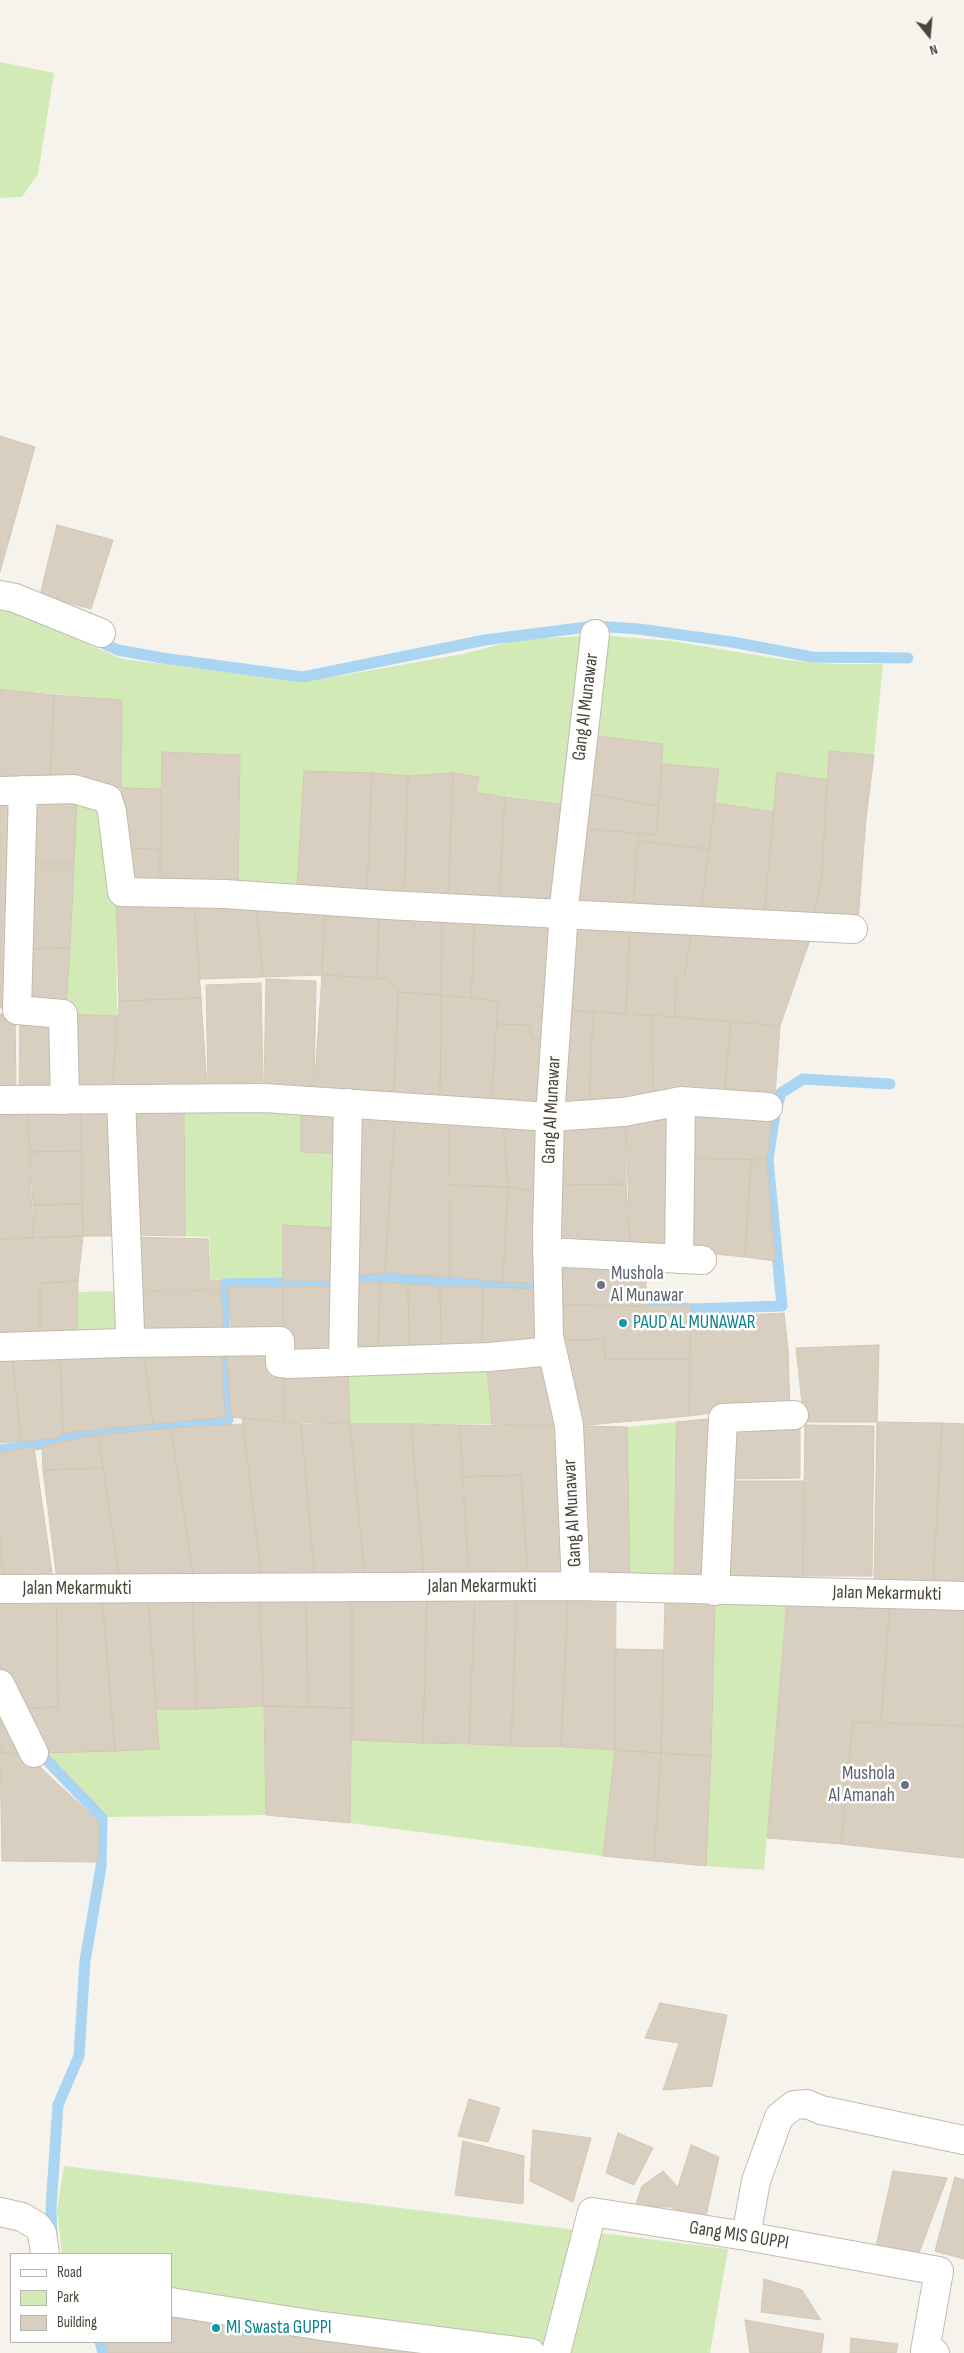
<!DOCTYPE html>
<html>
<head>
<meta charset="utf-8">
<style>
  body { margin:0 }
  #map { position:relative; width:964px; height:2353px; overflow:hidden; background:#f6f3ec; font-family:"Sofia Sans Condensed",sans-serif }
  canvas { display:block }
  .legend { position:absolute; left:10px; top:2253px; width:162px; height:90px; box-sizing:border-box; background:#fff; border:1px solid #b7b4b0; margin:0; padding:6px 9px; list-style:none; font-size:15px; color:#4b4439 }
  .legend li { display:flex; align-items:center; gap:10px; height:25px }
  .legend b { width:25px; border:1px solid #b7b4b0 }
  .north { position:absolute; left:904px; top:10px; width:50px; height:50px; -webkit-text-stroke:4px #fff; paint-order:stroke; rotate:163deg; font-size:14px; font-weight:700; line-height:20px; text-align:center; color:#4b4439 }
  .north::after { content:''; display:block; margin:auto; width:18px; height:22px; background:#4b4439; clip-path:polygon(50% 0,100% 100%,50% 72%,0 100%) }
</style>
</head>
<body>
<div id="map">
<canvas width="964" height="2353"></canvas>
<ul class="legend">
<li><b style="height:6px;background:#fff"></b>Road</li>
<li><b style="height:14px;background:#d2eab5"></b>Park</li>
<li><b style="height:14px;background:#d8cfc1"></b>Building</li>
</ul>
<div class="north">N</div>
</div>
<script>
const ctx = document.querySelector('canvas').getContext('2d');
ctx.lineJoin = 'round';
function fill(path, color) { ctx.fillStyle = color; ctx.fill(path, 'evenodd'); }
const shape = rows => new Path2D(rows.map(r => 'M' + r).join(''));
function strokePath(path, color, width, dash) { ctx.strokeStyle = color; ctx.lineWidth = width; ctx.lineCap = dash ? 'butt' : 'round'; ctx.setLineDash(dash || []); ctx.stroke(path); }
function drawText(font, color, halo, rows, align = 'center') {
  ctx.font = font + ' "Sofia Sans Condensed",sans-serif'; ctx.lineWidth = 5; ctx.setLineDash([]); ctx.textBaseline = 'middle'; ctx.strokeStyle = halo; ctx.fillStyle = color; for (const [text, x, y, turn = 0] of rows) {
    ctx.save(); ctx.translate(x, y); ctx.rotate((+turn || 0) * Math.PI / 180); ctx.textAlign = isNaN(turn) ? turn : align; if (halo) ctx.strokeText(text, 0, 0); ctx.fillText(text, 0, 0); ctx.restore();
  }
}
const green = shape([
  [0,62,54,73,38,174,22,197,0,198],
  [0,607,123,659,304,682,463,654,521,639,587,636,567,805,476,792,479,777,453,773,408,776,304,771,297,888,238,885,240,755,162,752,161,789,121,788,122,700,0,689],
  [600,635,672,641,786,660,836,664,883,664,874,755,829,751,827,780,777,772,774,812,715,803,719,769,662,764,663,744,590,735],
  [77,798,99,805,116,903,117,1016,66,1014],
  [184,1107,301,1109,301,1152,342,1154,337,1228,283,1225,283,1281,211,1281,209,1237,185,1236],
  [125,1291,126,1332,77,1341,76,1292],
  [486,1359,492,1424,350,1424,348,1365],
  [675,1422,674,1579,630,1577,627,1427],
  [787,1600,764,1870,706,1866,711,1756,715,1601],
  [264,1706,266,1815,105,1817,40,1753,156,1709],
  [352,1740,615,1750,603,1856,350,1823],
  [64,2166,728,2249,710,2353,494,2353,171,2293,171,2254,62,2254,57,2209]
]);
const stream = shape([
  [93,639,118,650,162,658,303,677,485,640,595,626,639,629,732,642,812,657,908,658],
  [632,1304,693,1309,782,1306,768,1160,775,1113,781,1093,803,1079,890,1084],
  [0,1450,55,1442,74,1435,228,1420,224,1341,225,1284,341,1282,382,1278,548,1289],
  [37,1750,102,1818,101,1867,85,1961,79,2056,58,2105,51,2208,52,2236],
  [100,2342,103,2353]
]);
const building = shape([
  [0,436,35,447,0,572,0,436],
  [57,525,113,540,91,609,40,595,57,525],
  [0,689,54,695,50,782,0,784,0,689],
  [54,695,122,700,121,788,50,782,54,695],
  [590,735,663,744,659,806,584,793,590,735],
  [829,751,874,755,866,818,858,922,813,919,822,876,829,751],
  [162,752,240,755,238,885,160,883,162,752],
  [662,764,719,769,709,849,637,841,638,833,656,835,662,764],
  [304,771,372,773,367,893,297,888,304,771],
  [777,772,827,780,822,876,813,919,764,916,777,772],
  [372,773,408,776,404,896,367,893,372,773],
  [453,773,479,777,476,792,505,797,499,902,448,899,453,773],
  [453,773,448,899,404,896,408,776,453,773],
  [121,788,161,789,160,850,122,847,121,788],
  [584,793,659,806,656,835,578,828,584,793],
  [505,797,567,805,557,904,499,902,505,797],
  [77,798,74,864,24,864,25,802,77,798],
  [0,802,21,802,16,1008,0,1008,0,802],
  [715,803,774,812,764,916,700,915,715,803],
  [578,828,638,833,633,914,572,910,578,828],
  [637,841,709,849,700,915,633,914,637,841],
  [122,847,160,850,160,883,126,884,122,847],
  [24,864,74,864,70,948,23,949,24,864],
  [116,903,194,905,201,998,119,1001,116,903],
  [194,905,256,906,263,977,200,979,194,905],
  [256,906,325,909,322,975,263,977,256,906],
  [325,909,379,911,377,978,322,975,325,909],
  [379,911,442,915,441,995,398,992,388,979,377,978,379,911],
  [442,915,475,915,471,998,441,995,442,915],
  [475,915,557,923,548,1039,531,1038,530,1025,497,1024,498,1001,471,998,475,915],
  [572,923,630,924,626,1014,564,1010,572,923],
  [630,924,692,928,685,975,676,977,675,1017,626,1014,630,924],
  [692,928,811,937,780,1026,675,1017,676,977,685,975,692,928],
  [70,948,66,1009,19,1008,23,949,70,948],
  [322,975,388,979,398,992,394,1096,314,1093,322,975],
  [266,979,316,981,314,1088,264,1087,266,979],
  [261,983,263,1082,208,1083,206,985,261,983],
  [398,992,441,995,440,1100,394,1096,398,992],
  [441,995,498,1001,491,1104,440,1100,441,995],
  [201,998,207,1086,112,1090,119,1001,201,998],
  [564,1010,593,1012,589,1105,556,1110,564,1010],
  [593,1012,652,1015,653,1097,589,1105,593,1012],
  [15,1013,16,1088,0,1088,0,1014,15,1013],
  [66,1014,117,1016,112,1090,67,1089,66,1014],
  [20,1015,60,1016,58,1092,19,1091,20,1015],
  [652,1015,731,1021,724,1095,653,1097,652,1015],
  [731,1021,780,1026,775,1095,724,1095,731,1021],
  [497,1024,530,1025,531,1038,548,1039,542,1108,491,1104,497,1024],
  [0,1105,27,1105,33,1238,0,1239,0,1105],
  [27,1105,81,1105,81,1151,30,1152,27,1105],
  [81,1105,117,1106,121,1236,83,1236,81,1105],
  [126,1107,184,1107,185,1236,131,1235,126,1107],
  [301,1109,343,1109,342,1154,301,1152,301,1109],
  [688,1113,772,1116,767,1160,686,1158,688,1113],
  [355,1114,395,1117,385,1273,348,1276,355,1114],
  [673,1114,671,1248,630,1244,626,1122,673,1114],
  [395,1117,448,1121,450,1277,385,1273,395,1117],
  [448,1121,503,1123,508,1187,450,1185,448,1121],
  [626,1122,626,1184,556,1185,556,1124,626,1122],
  [503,1123,541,1125,537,1192,508,1187,503,1123],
  [81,1151,82,1204,33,1205,30,1152,81,1151],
  [686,1158,751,1160,745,1257,685,1251,686,1158],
  [751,1160,767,1160,775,1261,745,1257,751,1160],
  [626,1184,630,1244,556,1241,556,1185,626,1184],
  [450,1185,508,1187,503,1282,450,1277,450,1185],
  [508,1187,537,1192,538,1283,503,1282,508,1187],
  [82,1204,83,1236,33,1238,33,1205,82,1204],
  [283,1225,337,1228,334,1281,283,1281,283,1225],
  [83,1236,78,1281,40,1283,40,1341,0,1342,0,1239,83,1236],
  [132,1237,208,1239,210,1281,221,1281,221,1289,135,1291,132,1237],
  [554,1258,646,1264,646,1306,556,1305,554,1258],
  [78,1281,77,1341,40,1341,40,1283,78,1281],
  [380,1282,408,1284,409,1356,378,1358,380,1282],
  [380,1282,378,1358,346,1359,346,1283,380,1282],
  [408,1284,440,1286,441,1354,409,1356,408,1284],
  [335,1286,333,1360,284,1361,283,1287,335,1286],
  [440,1286,483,1287,482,1353,441,1354,440,1286],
  [228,1287,283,1287,283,1338,232,1336,228,1287],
  [483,1287,541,1289,545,1347,482,1353,483,1287],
  [221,1290,224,1336,134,1340,133,1292,221,1290],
  [556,1305,691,1306,690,1359,605,1359,604,1339,555,1341,556,1305],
  [784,1313,788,1349,790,1411,719,1412,689,1416,691,1318,784,1313],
  [604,1339,605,1359,690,1359,689,1416,576,1426,555,1341,604,1339],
  [226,1345,278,1345,283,1365,284,1422,231,1417,226,1345],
  [879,1345,877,1422,804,1422,796,1348,879,1345],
  [143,1346,221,1346,225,1417,153,1424,143,1346],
  [143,1346,153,1424,63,1433,60,1353,143,1346],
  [60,1353,63,1433,55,1439,21,1441,12,1354,60,1353],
  [0,1354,12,1354,21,1441,0,1443,0,1354],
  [548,1356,564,1426,492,1424,486,1359,548,1356],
  [283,1365,348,1365,350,1424,284,1422,283,1365],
  [242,1418,301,1424,315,1581,262,1581,242,1418],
  [718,1418,711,1581,674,1579,676,1422,718,1418],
  [877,1422,942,1423,933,1583,874,1582,877,1422],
  [942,1423,964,1424,964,1583,933,1583,942,1423],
  [243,1424,262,1581,194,1582,171,1428,243,1424],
  [301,1424,350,1424,365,1579,315,1581,301,1424],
  [350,1424,411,1424,424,1578,365,1579,350,1424],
  [411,1424,460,1425,469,1578,424,1578,411,1424],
  [460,1425,564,1426,568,1577,528,1577,521,1475,462,1477,460,1425],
  [800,1425,800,1478,727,1479,727,1426,800,1425],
  [805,1425,874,1426,872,1576,803,1576,805,1425],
  [576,1426,627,1427,630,1577,580,1577,576,1426],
  [171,1428,194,1582,120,1581,98,1435,171,1428],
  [98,1435,103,1468,43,1470,42,1446,98,1435],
  [34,1447,53,1580,5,1579,0,1542,0,1452,34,1447],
  [103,1468,120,1581,57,1580,43,1470,103,1468],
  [521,1475,528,1577,469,1578,462,1477,521,1475],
  [724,1481,804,1481,803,1579,723,1579,724,1481],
  [0,1542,5,1579,0,1580,0,1542],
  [306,1592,352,1593,352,1708,308,1707,306,1592],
  [306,1592,308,1707,264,1706,259,1594,306,1592],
  [427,1592,475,1592,469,1744,423,1743,427,1592],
  [427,1592,423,1743,352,1740,352,1593,427,1592],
  [475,1592,517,1595,511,1746,469,1744,475,1592],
  [259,1594,264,1706,197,1709,192,1595,259,1594],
  [0,1595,56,1595,58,1707,16,1709,0,1676,0,1595],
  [56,1595,102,1596,115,1751,40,1753,16,1709,58,1707,56,1595],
  [192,1595,197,1709,156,1709,148,1596,192,1595],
  [517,1595,568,1597,561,1747,511,1746,517,1595],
  [102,1596,148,1596,159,1749,115,1751,102,1596],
  [568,1597,616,1598,615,1750,561,1747,568,1597],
  [665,1598,715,1601,711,1756,661,1753,665,1598],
  [787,1600,890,1602,881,1722,853,1722,841,1844,767,1838,787,1600],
  [890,1602,964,1609,964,1726,881,1722,890,1602],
  [616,1649,664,1650,661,1753,615,1750,616,1649],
  [0,1699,27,1755,0,1752,0,1699],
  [264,1706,352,1708,350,1823,266,1815,264,1706],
  [853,1722,964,1726,964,1858,841,1844,853,1722],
  [615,1750,661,1753,654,1861,603,1856,615,1750],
  [0,1752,27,1755,99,1822,98,1862,2,1861,0,1752],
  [661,1753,711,1756,706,1866,654,1861,661,1753],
  [660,2003,727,2015,712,2086,663,2090,679,2043,645,2038,660,2003],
  [469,2099,500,2108,488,2142,458,2136,469,2099],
  [533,2130,591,2138,573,2202,530,2181,533,2130],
  [618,2133,653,2148,634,2185,606,2173,618,2133],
  [463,2141,524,2156,523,2204,455,2195,463,2141],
  [691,2145,719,2157,704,2225,670,2207,635,2207,642,2186,663,2171,678,2187,691,2145],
  [893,2171,947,2178,913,2269,872,2264,893,2171],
  [955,2177,964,2180,964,2259,935,2251,955,2177],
  [764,2279,802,2290,821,2320,761,2312,764,2279],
  [171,2314,424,2353,108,2353,106,2342,171,2342,171,2314],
  [745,2320,824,2334,821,2353,750,2353,745,2320],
  [851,2338,898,2344,896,2353,850,2353,851,2338]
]);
const minor = shape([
  [0,595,15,598,101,633],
  [23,790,17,1010,63,1014,65,1100],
  [0,791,74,789,108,799,112,812,122,892,225,894,387,905,853,929],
  [0,1100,264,1098,550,1117,624,1112,681,1101,768,1107],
  [547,1252,702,1260],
  [679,1259,681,1101],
  [122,1343,280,1341,280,1363,287,1364,489,1357,552,1351],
  [0,1347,122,1343,127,1339,130,1331,121,1099],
  [343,1362,348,1103],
  [576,1586,569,1425,549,1336,547,1232,550,1117,565,897,595,634],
  [0,1589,576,1586,964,1596],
  [715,1591,723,1418,794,1415],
  [0,1684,34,1753],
  [0,2212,22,2217,37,2226,42,2233,45,2254],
  [746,2236,756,2181,779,2117,794,2105,807,2104,821,2110,964,2140],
  [171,2302,322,2326,531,2353],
  [556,2353,592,2212,746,2236,939,2271,925,2351,935,2353]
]);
const markers = [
  [601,1285,5,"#6b7280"],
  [623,1323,5,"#0f9aa8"],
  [905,1785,5,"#6b7280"],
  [216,2328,5,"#0f9aa8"]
];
const streetNames = [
  ["Gang Al Munawar",586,707,-83],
  ["Gang Al Munawar",552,1110,-87],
  ["Gang Al Munawar",573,1513,-93],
  ["Jalan Mekarmukti",482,1587],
  ["Jalan Mekarmukti",77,1589],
  ["Jalan Mekarmukti",887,1594,1],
  ["Gang MIS GUPPI",739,2236,9]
];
const worshipNames = [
  ["Mushola",611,1274],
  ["Al Munawar",611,1296],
  ["Mushola",895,1774,"right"],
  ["Al Amanah",895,1796,"right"]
];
const cultureNames = [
  ["PAUD AL MUNAWAR",633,1323],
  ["MI Swasta GUPPI",226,2328]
];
fill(green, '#d2eab5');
strokePath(stream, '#a9d4f2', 11);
fill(building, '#d8cfc1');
strokePath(building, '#d3c7b4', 1);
strokePath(minor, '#c2bbae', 30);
strokePath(minor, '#fff', 28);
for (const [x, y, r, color] of markers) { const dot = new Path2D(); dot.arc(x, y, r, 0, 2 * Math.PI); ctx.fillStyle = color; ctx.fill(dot); strokePath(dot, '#fff', 2); }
drawText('19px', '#4b4439', '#fff', streetNames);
drawText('19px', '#5b616d', '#fff', worshipNames, 'left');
drawText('19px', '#0d838f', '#fff', cultureNames, 'left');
</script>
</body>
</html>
